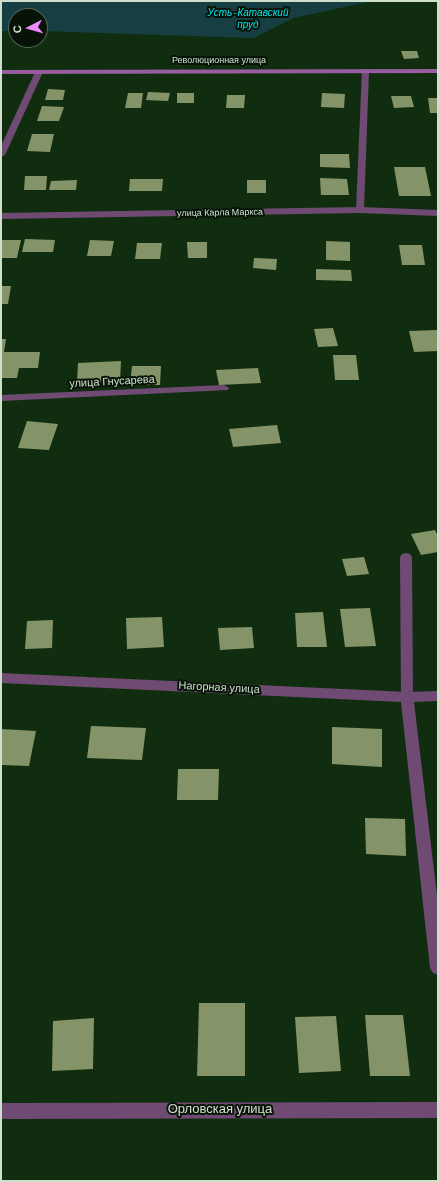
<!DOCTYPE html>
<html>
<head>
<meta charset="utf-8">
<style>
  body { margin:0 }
  #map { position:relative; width:439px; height:1182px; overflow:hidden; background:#102e0f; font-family:"DM Sans",sans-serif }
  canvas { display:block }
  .frame { position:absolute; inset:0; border:2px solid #cee0cc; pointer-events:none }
  .north { position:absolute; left:8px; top:8px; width:40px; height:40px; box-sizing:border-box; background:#071306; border:1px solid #576555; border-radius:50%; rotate:264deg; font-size:11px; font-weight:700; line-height:16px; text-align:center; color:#cee0cc }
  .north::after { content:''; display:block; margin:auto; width:14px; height:18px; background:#ed8cf9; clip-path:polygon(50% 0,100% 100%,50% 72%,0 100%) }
</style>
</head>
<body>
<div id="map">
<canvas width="439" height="1182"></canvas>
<div class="frame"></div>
<div class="north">С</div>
</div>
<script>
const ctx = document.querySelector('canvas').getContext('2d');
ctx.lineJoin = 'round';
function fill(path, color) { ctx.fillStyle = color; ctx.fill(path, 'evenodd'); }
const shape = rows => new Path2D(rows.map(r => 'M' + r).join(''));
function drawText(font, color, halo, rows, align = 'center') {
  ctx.font = font + ' "DM Sans",sans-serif'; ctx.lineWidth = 4; ctx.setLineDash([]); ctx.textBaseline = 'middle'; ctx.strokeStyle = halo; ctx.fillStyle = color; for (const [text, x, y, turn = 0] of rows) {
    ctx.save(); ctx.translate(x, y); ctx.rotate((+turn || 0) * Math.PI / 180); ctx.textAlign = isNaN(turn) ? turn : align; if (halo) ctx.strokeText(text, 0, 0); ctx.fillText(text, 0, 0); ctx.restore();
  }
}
const water = shape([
  [1,1,372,1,293,18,253,38,40,31,40,16,16,16,16,31,1,31]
]);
const building = shape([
  [401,51,417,51,419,58,404,59],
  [48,89,65,90,63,100,45,100],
  [148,92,170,93,168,101,146,100],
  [128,93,143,93,141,108,125,108],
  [177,93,194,93,194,103,177,103],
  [322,93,345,94,344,108,321,107],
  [227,95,245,95,244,108,226,108],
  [391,96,411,96,414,107,394,108],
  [428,98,438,98,438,113,430,113],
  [42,106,64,107,59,121,37,121],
  [32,134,54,134,50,152,27,151],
  [320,154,349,154,350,168,320,167],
  [394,167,425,167,431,196,399,196],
  [25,176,47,176,46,190,24,190],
  [320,178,347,179,349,195,321,195],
  [130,179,163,179,162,191,129,191],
  [77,180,76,190,49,190,51,181],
  [247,180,266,180,266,193,247,193],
  [25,239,55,240,53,252,22,252],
  [2,240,21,240,17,258,1,258],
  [90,240,114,241,111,256,87,256],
  [326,241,350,242,350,261,326,260],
  [187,242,207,242,207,258,188,258],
  [137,243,162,243,160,259,135,259],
  [399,245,422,245,425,265,402,265],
  [254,258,277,259,276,270,253,268],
  [316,269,351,270,352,281,316,280],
  [1,286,11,286,8,304,1,304],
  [333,328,338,346,318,347,314,329],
  [438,330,438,351,414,352,409,331],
  [1,339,6,339,4,352,40,352,38,368,19,368,17,378,1,378],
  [333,355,356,355,359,380,335,380],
  [121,361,120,382,77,383,78,363],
  [132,366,161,366,160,385,130,385],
  [258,368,261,383,219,385,216,370],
  [27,421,58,424,49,450,18,448],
  [277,425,281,443,233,447,229,429],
  [435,530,438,536,438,552,421,555,411,534],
  [364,557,369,574,347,576,342,559],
  [370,608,376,646,345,647,340,609],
  [323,612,327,647,297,647,295,613],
  [162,617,164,647,127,649,126,618],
  [53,620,52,648,25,649,27,621],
  [252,627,254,648,220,650,218,628],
  [91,726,146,728,142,760,87,758],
  [332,727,382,729,382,767,332,764],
  [1,729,36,731,29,766,1,765],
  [178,769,219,769,218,800,177,800],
  [365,818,405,819,406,856,366,854],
  [199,1003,245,1003,245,1076,197,1076],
  [365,1015,403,1015,410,1076,370,1076],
  [336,1016,341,1071,299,1073,295,1017],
  [94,1018,93,1069,52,1071,53,1021]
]);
const lane = shape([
  [362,69,365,69,369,71,364,210,360,213,356,210,362,69],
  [36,70,39,70,43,72,5,155,1,157,1,146,36,70],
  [406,553,410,554,412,557,413,697,412,700,407,702,402,700,401,697,400,557,402,554,406,553]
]);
const street = shape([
  [360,207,438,210,438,216,360,213,1,219,1,213,360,207],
  [224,385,229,388,228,390,1,401,1,395,224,385],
  [1,673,407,692,438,691,438,701,414,702,438,904,438,975,433,973,430,968,401,702,1,683,1,673],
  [438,1102,438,1118,1,1119,1,1103,438,1102]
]);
const secondary = shape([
  [438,69,438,73,1,74,1,70,438,69]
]);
const farStreetnames = [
  ["Революционная улица",219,61],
  ["улица Карла Маркса",220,213,-1]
];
const farWaternames = [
  ["Усть-Катавский",248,13],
  ["пруд",248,25]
];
const streetNames = [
  ["улица Гнусарева",112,382,-3],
  ["Нагорная улица",219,688,3]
];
const nearStreetnames = [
  ["Орловская улица",220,1110]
];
fill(water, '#173f43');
fill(building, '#859468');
fill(lane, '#6f4b73');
fill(street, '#6f4b73');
fill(secondary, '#975d9e');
drawText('9px', '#cee0cc', '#071306', farStreetnames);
drawText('italic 10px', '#00e4f3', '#071306', farWaternames);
drawText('11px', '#cee0cc', '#071306', streetNames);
drawText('13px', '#cee0cc', '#071306', nearStreetnames);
</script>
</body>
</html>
